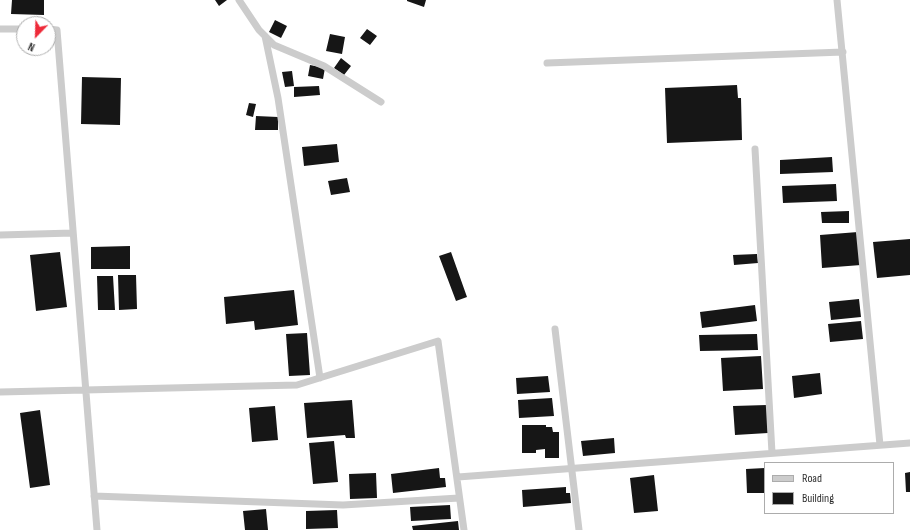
<!DOCTYPE html>
<html>
<head>
<meta charset="utf-8">
<style>
  body { margin:0 }
  #map { position:relative; width:910px; height:530px; overflow:hidden; background:#fff; font-family:"Sofia Sans Condensed",sans-serif }
  canvas { display:block }
  .legend { position:absolute; left:764px; top:462px; width:130px; height:52px; box-sizing:border-box; background:#fff; border:1px solid #acacac; margin:0; padding:5px 7px; list-style:none; font-size:12px; color:#2f2f2f }
  .legend li { display:flex; align-items:center; gap:8px; height:20px }
  .legend b { width:20px; border:1px solid #acacac }
  .north { position:absolute; left:16px; top:16px; width:40px; height:40px; box-sizing:border-box; background:#fff; border:1px solid #acacac; border-radius:50%; rotate:203deg; font-size:11px; font-weight:700; line-height:16px; text-align:center; color:#2f2f2f }
  .north::after { content:''; display:block; margin:auto; width:14px; height:18px; background:#ee2a39; clip-path:polygon(50% 0,100% 100%,50% 72%,0 100%) }
</style>
</head>
<body>
<div id="map">
<canvas width="910" height="530"></canvas>
<ul class="legend">
<li><b style="height:5px;background:#ccc"></b>Road</li>
<li><b style="height:11px;background:#161616"></b>Building</li>
</ul>
<div class="north">N</div>
</div>
<script>
const ctx = document.querySelector('canvas').getContext('2d');
ctx.lineJoin = 'round';
function fill(path, color) { ctx.fillStyle = color; ctx.fill(path, 'evenodd'); }
const shape = rows => new Path2D(rows.map(r => 'M' + r).join(''));
function strokePath(path, color, width, dash) { ctx.strokeStyle = color; ctx.lineWidth = width; ctx.lineCap = dash ? 'butt' : 'round'; ctx.setLineDash(dash || []); ctx.stroke(path); }
const building = shape([
  [12,0,44,0,44,15,11,14],
  [215,0,227,0,219,6],
  [407,0,426,0,424,7,407,1],
  [275,20,287,26,281,38,269,32],
  [367,29,377,36,370,45,360,38],
  [330,34,345,37,342,54,326,51],
  [341,58,351,66,344,75,334,68],
  [310,65,325,68,323,79,308,76],
  [292,71,294,86,285,87,282,72],
  [82,77,121,78,120,125,81,124],
  [737,85,738,98,741,98,742,140,667,143,665,88],
  [319,86,320,95,294,97,294,87],
  [249,103,256,104,253,117,246,115],
  [256,116,278,117,278,130,255,130],
  [337,144,339,162,304,166,302,147],
  [832,157,833,172,780,174,780,160],
  [347,178,350,192,331,195,328,181],
  [836,184,837,201,783,203,782,186],
  [849,211,849,223,822,223,821,212],
  [858,232,861,265,822,268,820,235],
  [910,239,910,275,877,278,873,242],
  [130,246,130,269,91,269,91,247],
  [60,252,67,307,36,311,30,255],
  [451,252,467,297,456,301,439,256],
  [757,254,758,263,734,265,733,255],
  [118,275,136,275,137,309,119,310],
  [97,276,113,276,115,310,98,310],
  [294,290,298,325,255,330,254,321,226,324,224,297],
  [859,299,861,317,831,320,829,302],
  [755,305,757,321,702,328,700,312],
  [861,321,863,339,830,342,828,324],
  [307,333,310,375,289,376,286,334],
  [757,334,758,350,700,351,699,335],
  [761,356,763,389,723,391,721,358],
  [820,373,822,394,794,398,792,376],
  [548,376,550,392,517,394,516,378],
  [552,398,554,416,519,418,518,400],
  [352,400,355,438,346,438,345,435,307,438,304,403],
  [767,405,768,433,735,435,733,406],
  [275,406,278,440,252,442,249,408],
  [40,410,50,485,30,488,20,413],
  [522,425,546,425,546,427,552,427,553,432,559,432,559,458,545,458,545,449,536,450,536,453,522,453],
  [614,438,615,453,583,456,581,441],
  [334,441,338,482,313,484,309,443],
  [439,468,440,478,445,478,446,487,393,493,391,474],
  [765,468,765,493,747,493,746,469],
  [910,472,910,492,906,492,905,473],
  [376,473,377,498,350,499,349,474],
  [654,475,658,511,634,513,630,478],
  [566,487,566,493,570,493,571,503,523,507,522,490],
  [450,505,451,519,411,521,410,507],
  [266,509,268,530,245,530,243,511],
  [337,510,338,528,306,529,306,511],
  [458,521,459,530,413,530,412,526]
]);
const street = shape([
  [239,0,259,30,274,45,324,66,381,102],
  [837,0,880,445],
  [0,29,24,29],
  [48,29,57,30,97,530],
  [265,36,278,98,320,378],
  [547,63,843,52],
  [755,149,772,453],
  [0,235,73,233],
  [555,329,579,530],
  [0,392,297,385,438,341,464,530],
  [458,477,910,443],
  [94,496,343,505,459,498]
]);
fill(building, '#161616');
strokePath(street, '#ccc', 7);
</script>
</body>
</html>
